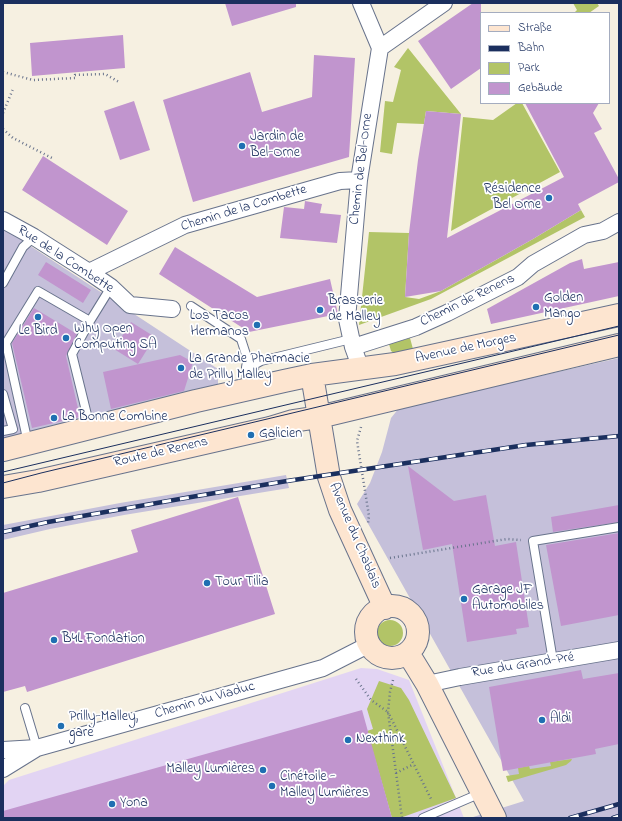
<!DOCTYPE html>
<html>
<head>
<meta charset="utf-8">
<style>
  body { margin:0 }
  #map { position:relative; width:622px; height:821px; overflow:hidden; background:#f6f0e1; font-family:"Indie Flower",sans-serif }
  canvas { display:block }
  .frame { position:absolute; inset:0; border:4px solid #1b2f5e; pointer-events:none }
  .legend { position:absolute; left:480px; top:12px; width:130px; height:92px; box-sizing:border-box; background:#fff; border:1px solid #a4acbf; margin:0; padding:5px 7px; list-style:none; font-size:12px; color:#1b2f5e }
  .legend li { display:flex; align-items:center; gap:8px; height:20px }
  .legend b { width:20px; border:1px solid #a4acbf }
</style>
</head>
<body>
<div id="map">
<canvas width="622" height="821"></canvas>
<div class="frame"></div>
<ul class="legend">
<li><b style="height:5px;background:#fde5d0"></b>Straße</li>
<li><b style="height:5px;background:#1b2f5e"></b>Bahn</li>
<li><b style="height:11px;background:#b2c467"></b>Park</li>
<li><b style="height:11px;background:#c195ce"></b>Gebäude</li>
</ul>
</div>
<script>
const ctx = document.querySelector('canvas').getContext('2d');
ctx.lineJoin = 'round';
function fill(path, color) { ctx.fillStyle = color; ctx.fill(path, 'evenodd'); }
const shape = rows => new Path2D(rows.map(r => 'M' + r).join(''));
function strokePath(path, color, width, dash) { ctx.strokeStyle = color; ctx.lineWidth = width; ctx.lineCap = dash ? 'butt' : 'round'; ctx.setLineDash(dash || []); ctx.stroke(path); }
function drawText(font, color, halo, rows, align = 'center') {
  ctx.font = font + ' "Indie Flower",sans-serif'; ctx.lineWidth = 3.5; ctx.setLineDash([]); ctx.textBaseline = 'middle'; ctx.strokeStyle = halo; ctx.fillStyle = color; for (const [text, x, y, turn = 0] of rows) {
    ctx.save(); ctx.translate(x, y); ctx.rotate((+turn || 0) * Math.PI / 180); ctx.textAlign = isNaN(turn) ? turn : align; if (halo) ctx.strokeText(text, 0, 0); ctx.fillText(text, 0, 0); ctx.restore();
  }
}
const built = shape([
  [361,668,377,669,409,680,464,818,3,818,3,786,9,780]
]);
const industrial = shape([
  [3,228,218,369,218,387,3,446],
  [619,358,619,818,470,818,524,801,357,504,370,483,382,452,391,418,399,408],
  [286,475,289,488,124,515,50,529,3,540,3,525,120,503]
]);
const green = shape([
  [573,3,597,3,599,6,589,13,576,13,575,12,577,10],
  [408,48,461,114,426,111,424,124,397,123,392,154,380,152,385,101,393,102,401,70,394,67],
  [517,103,522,103,560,172,451,231,463,117,493,120],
  [581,210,585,217,431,299,359,325,369,232,409,233,405,297,419,299,441,291,533,239],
  [410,338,413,349,394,353,391,351,389,344],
  '377 633a13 13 0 1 1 26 0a13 13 0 1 1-26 0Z',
  [379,681,401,688,409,700,456,798,400,818,392,818,367,731,373,729,367,709],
  [572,759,571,761,566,765,508,782,506,776,519,774,518,768,529,766,530,769,551,766,550,762]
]);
const building = shape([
  [225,3,296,3,296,7,232,26],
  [473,3,481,3,481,68,451,89,418,41],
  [123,35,125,68,32,76,30,43],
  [314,55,355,58,349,157,193,202,163,100,250,72,262,112,312,97],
  [134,101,150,150,120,160,104,111],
  [525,103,599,103,593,113,602,129,594,133,619,179,619,182,578,204,581,210,533,239,441,291,405,297,409,233,418,160,426,111,461,114,447,238,564,177],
  [43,156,128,211,107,245,22,190],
  [305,201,322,204,320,213,341,215,337,243,280,238,284,207,304,209],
  [175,247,257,297,330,279,338,314,249,332,159,274],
  [582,259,584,269,619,262,619,296,491,324,487,309,570,263],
  [46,262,91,290,83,303,38,275],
  [34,308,77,334,66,356,80,417,32,428,12,343],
  [131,322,155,337,138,364,114,349],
  [180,355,193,362,184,391,111,409,103,372],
  [408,466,454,501,486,495,495,546,516,542,529,627,516,629,517,634,467,642,452,544,423,550],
  [238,497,275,614,27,692,25,686,3,692,3,593,138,552,131,530],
  [619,505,619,522,553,532,551,517],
  [619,533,619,615,561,626,546,545],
  [581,670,583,679,619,673,619,744,595,749,596,754,503,771,489,687],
  [362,710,392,818,3,818,3,811]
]);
const path = shape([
  [3,72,33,80,75,78,75,75,105,74,119,82],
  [3,113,13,89],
  [3,129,13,138,52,158],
  [361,427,357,441,369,516,368,523],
  [390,558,507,539,521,540],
  [356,679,371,700,388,712,402,818],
  [393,680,390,692,388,712,432,801],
  [396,773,414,764]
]);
const service = shape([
  [3,283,23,247,34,237],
  [191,306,241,339,250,367,261,361,351,339],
  [90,321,111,287],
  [3,394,13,429,3,431],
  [28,443,6,343,38,291,90,321,72,354,90,427],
  [553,661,533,541,619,527],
  [25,708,37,748],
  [423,818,481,793]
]);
const minor = shape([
  [361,3,380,48,359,180,347,319,353,347,361,369],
  [380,48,444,3],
  [3,220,34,237,89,272,111,287,130,305,172,309],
  [89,272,185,225,340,181,359,180],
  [353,347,416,327,447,313,518,277,533,264,584,235,603,231,619,222],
  [250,367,251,389],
  [427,684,460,677,619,650],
  [3,750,37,748,298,675,323,668,370,644],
  [3,769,37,748]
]);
const secondary = shape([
  [312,375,329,477,340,510,385,608],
  [3,450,196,401,284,381,312,375,395,364,619,315],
  [3,487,38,481,270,428,293,421,319,417,619,345],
  '366 632a26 26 0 1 1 52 0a26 26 0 1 1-52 0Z',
  [408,653,427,684,495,818]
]);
const tram = shape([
  [3,472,619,326],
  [3,483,41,473,619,335]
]);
const rail = shape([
  [3,532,48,522,197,496,287,481,526,445,619,436],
  [570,818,619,804],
  [613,818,619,816]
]);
const markers = [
  [242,146,4,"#1f6fb2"],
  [549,198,4,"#1f6fb2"],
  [536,307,4,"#1f6fb2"],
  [320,310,4,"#1f6fb2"],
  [38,317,4,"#1f6fb2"],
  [257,325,4,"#1f6fb2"],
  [66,338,4,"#1f6fb2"],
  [181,368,4,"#1f6fb2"],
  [54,418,4,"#1f6fb2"],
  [251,435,4,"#1f6fb2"],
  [207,583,4,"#1f6fb2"],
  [464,599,4,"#1f6fb2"],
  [54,640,4,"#1f6fb2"],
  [542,720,4,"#1f6fb2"],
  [61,726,4,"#1f6fb2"],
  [348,740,4,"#1f6fb2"],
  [263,770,4,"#1f6fb2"],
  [272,786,4,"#1f6fb2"],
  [112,804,4,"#1f6fb2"]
];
const poiNames = [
  ["Jardin de",250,138],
  ["Bel-Orne",250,154],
  ["Résidence",541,190,"right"],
  ["Bel Orne",541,206,"right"],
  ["Golden",544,299],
  ["Mango",544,315],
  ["Brasserie",328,302],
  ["de Malley",328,318],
  ["Los Tacos",249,317,"right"],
  ["Hermanos",249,333,"right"],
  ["Why Open",74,330],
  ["Computing SA",74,346],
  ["Le Bird",38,332,"center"],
  ["La Grande Pharmacie",189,360],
  ["de Prilly Malley",189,376],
  ["La Bonne Combine",62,418],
  ["Galicien",259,435],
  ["Tour Tilia",215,583],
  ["Garage JF",472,591],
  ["Automobiles",472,607],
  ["B4L Fondation",62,640],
  ["Prilly-Malley,",69,718],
  ["gare",69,734],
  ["Aldi",550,720],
  ["Nexthink",356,740],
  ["Malley Lumières",255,770,"right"],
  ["Cinétoile -",280,778],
  ["Malley Lumières",280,794],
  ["Yona",120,804]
];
const streetNames = [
  ["Chemin de Bel-Orne",362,169,-83],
  ["Chemin de la Combette",244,209,-17],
  ["Rue de la Combette",65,260,33],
  ["Chemin de Renens",468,301,-26],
  ["Avenue de Morges",466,349,-12],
  ["Route de Renens",161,453,-13],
  ["Avenue du Chablais",354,536,67],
  ["Rue du Grand-Pré",523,666,-9],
  ["Chemin du Viaduc",205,701,-16]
];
fill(built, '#e2d4f3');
fill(industrial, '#c5c0da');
fill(green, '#b2c467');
fill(building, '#c195ce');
strokePath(service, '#68738c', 10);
strokePath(minor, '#68738c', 18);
strokePath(secondary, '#68738c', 24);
strokePath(path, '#68738c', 2.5, [1, 3]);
strokePath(service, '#fff', 8);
strokePath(minor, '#fff', 16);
strokePath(secondary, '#fde5d0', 22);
strokePath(tram, '#1b2f5e', 1);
strokePath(rail, '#1b2f5e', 4.5);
strokePath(rail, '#fff', 3, [9]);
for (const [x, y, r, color] of markers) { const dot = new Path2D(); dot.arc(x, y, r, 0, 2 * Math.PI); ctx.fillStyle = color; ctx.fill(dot); strokePath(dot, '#fff', 1.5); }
drawText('14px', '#1b2f5e', '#fff', poiNames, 'left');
drawText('14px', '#1b2f5e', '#fff', streetNames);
</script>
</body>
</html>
